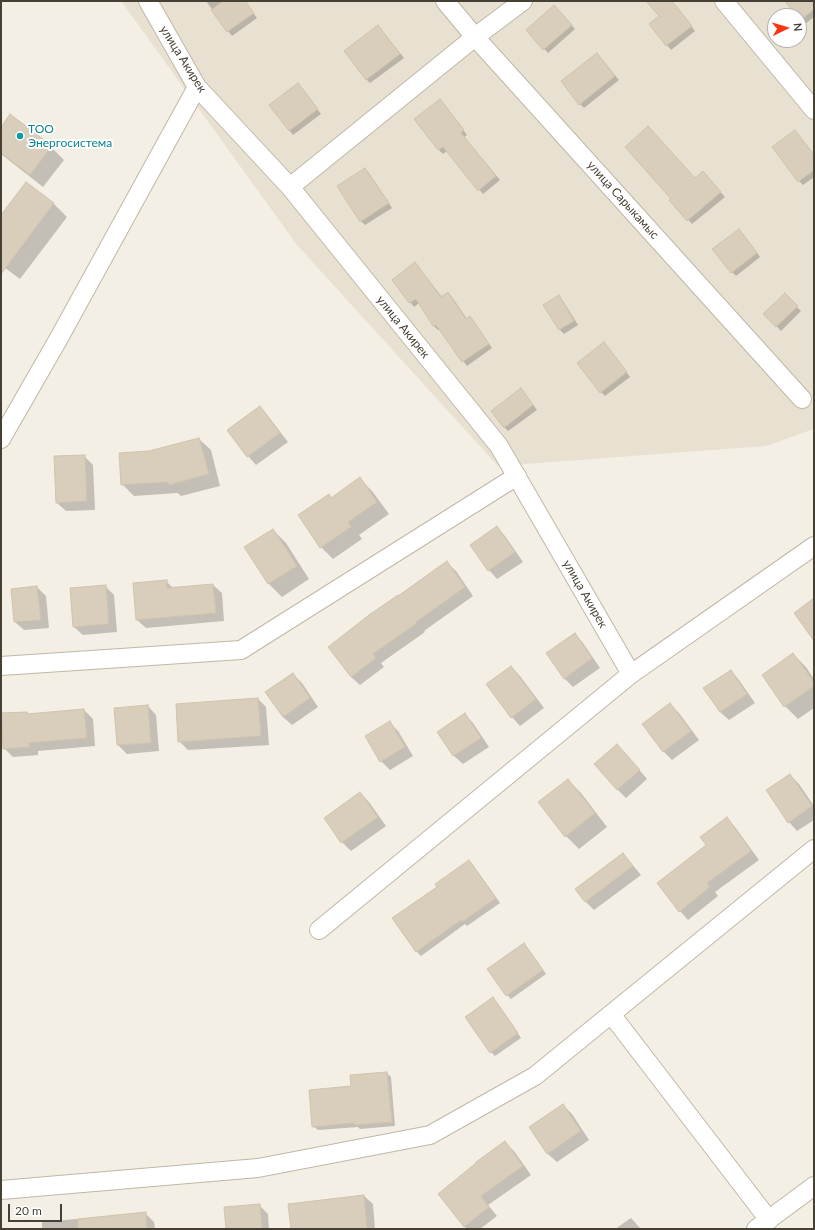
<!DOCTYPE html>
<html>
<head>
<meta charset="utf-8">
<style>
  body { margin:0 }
  #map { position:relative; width:815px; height:1230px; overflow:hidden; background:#f4efe4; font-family:Lato,sans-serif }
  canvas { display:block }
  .frame { position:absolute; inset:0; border:2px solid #463f33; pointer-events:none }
  .north { position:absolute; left:767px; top:8px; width:40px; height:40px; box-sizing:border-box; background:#fff; border:1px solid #b5b2ad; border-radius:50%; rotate:85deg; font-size:11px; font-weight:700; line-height:16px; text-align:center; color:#463f33 }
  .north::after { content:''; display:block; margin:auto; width:14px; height:18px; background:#ff350f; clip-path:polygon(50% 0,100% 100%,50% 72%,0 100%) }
  .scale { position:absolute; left:8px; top:1204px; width:54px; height:18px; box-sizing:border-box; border:2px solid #463f33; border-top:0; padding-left:5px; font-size:12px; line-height:14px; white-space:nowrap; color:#463f33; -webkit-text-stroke:3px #fff; paint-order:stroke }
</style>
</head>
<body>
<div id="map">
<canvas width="815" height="1230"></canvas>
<div class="frame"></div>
<div class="north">N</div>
<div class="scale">20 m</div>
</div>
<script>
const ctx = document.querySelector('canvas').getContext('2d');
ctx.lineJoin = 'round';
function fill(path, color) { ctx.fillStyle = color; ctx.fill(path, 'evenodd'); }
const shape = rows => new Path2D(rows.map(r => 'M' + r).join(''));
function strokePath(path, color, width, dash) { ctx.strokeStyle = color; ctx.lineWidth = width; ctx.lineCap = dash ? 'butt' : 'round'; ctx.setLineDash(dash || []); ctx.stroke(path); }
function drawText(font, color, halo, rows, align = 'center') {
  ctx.font = font + ' Lato,sans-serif'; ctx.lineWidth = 4; ctx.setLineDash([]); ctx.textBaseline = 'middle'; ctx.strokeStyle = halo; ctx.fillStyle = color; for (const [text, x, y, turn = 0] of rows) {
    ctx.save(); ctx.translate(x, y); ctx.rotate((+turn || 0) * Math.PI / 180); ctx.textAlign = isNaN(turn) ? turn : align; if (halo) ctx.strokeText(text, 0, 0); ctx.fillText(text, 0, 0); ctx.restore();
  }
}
const residential = shape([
  [121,1,814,1,814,429,766,446,498,466,297,245],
  [775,16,799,16,799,40,775,40]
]);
const shadow = shape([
  [206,1,245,1,257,18,232,36],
  [647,1,671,1,695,31,671,50,650,24,660,17],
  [786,1,814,1,814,17,805,24],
  [558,10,575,29,548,53,527,30],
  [378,26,404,58,370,83,366,79],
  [597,54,619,80,584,108,580,104],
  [302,88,321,114,293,135,289,130],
  [444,104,467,135,464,137,500,180,483,194,447,151,443,154,439,150,415,119],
  [1,129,51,147,64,160,43,187,1,154],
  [799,135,814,155,814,177,803,185,799,181],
  [365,169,369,173,392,208,365,225,361,221],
  [707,177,725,197,692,224,671,200,695,179],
  [26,183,54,204,67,217,20,279,1,265,1,217],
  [743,234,760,257,736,276,732,272],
  [415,263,442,297,448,293,452,297,467,319,474,322,492,348,467,366,440,329,438,330,434,326,419,303,414,307,393,280],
  [785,295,801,311,781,331,765,314],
  [558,296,563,301,578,325,564,334,560,330,545,305],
  [604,343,630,377,605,396,601,392],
  [525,394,537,410,508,431,504,427],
  [260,407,268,416,288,442,256,465,248,456],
  [199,439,211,450,220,486,181,496,178,493,134,496,122,484,149,452],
  [84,456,93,465,95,510,66,511,57,503],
  [360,479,372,491,389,514,359,535,362,539,333,559,321,547,328,495,332,499],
  [497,528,505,536,523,562,497,579,489,570],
  [273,530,286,543,309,579,282,597,269,584,246,548],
  [447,563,456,571,473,596,424,631,425,632,381,663,384,667,360,685,351,677],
  [166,581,173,588,213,585,222,593,224,621,146,628,137,620],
  [105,586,114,595,117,632,83,635,74,627],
  [37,587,46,596,49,628,24,630,15,622],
  [575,634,583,643,600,668,573,687,564,678],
  [793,654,806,667,814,679,814,708,798,719,785,706],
  [511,667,520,676,544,708,520,726,512,717],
  [731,671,739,680,755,703,729,720,720,712],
  [293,674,302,683,318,707,292,725,283,717],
  [258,699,266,707,269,745,188,750,179,741],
  [670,705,679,713,699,740,672,760,664,752,644,725],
  [148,706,156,715,159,751,127,754,118,745],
  [84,710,93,719,95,746,38,751,38,755,13,757,4,748,27,713,29,715],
  [465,715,473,723,489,747,463,764,454,756,439,732],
  [389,722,398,731,413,756,390,770,381,761],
  [626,754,647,779,626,798,617,789],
  [790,775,799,784,814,806,814,820,797,831,789,822],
  [568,780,581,793,607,827,579,849,566,836],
  [360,793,369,802,386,826,351,851,342,842],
  [727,819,735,827,759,860,715,892,718,896,688,920,680,911,707,845],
  [623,854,631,863,641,875,594,910,586,902,576,889],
  [469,861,473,865,500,903,467,926,465,924,421,956,417,952,438,887],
  [524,944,546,974,511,999,507,995],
  [497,1003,521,1038,495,1056,491,1052],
  [387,1073,391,1077,395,1126,360,1129,358,1127,318,1130,313,1126,352,1087],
  [563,1105,572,1114,589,1140,557,1162,548,1154,530,1127],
  [505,1143,514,1151,531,1175,488,1205,497,1216,480,1229,467,1229,464,1226],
  [364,1196,373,1204,375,1229,292,1229],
  [259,1205,268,1214,269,1229,227,1229],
  [145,1213,154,1222,155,1229,42,1229,42,1222],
  [631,1218,641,1229,615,1229]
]);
const building = shape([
  [223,1,245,1,254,13,227,32,211,10,223,1],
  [646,1,672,1,692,26,666,46,649,24,659,16,646,1],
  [785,1,814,1,814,9,800,21,799,16,796,16,785,1],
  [554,5,572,25,543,50,526,30,554,5],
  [378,25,400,54,366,80,344,51,378,25],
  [597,53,615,76,579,105,561,81,597,53],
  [298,83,318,109,289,131,269,105,298,83],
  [440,99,464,130,461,133,496,176,478,191,443,147,438,150,414,119,440,99],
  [10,114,52,146,30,175,1,153,1,127,10,114],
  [648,126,695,178,703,171,721,192,687,221,669,200,671,199,625,147,648,126],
  [795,130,814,155,814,170,798,182,772,147,795,130],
  [365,168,389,203,360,222,337,186,365,168],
  [26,182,54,203,1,274,1,215,26,182],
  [739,229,757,253,731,273,712,249,739,229],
  [415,262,441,297,448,292,466,319,470,316,489,344,462,362,436,325,433,326,416,299,409,303,392,280,415,262],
  [785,293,798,306,776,327,763,314,785,293],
  [559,295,574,321,559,330,543,305,559,295],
  [604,342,627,372,600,393,577,363,604,342],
  [521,388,533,405,504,428,491,411,521,388],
  [260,406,280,433,247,457,227,430,260,406],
  [199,438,209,474,169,485,168,482,121,485,119,453,149,451,199,438],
  [85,455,87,501,56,503,54,456,85,455],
  [360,477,377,502,348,522,351,527,320,548,298,515,329,494,331,498,360,477],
  [497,526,515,552,488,571,470,545,497,526],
  [273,529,297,566,268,584,244,547,273,529],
  [447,561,465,587,416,622,417,623,373,654,376,658,351,677,328,647,369,615,398,595,398,596,447,561],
  [167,580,167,588,213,584,216,613,136,620,133,583,167,580],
  [106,585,109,624,73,627,70,588,106,585],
  [37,586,41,620,14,622,11,589,37,586],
  [814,598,814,641,794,613,814,598],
  [575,633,592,658,564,679,546,653,575,633],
  [793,653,814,682,814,686,784,707,762,675,793,653],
  [511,666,536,699,511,718,486,684,511,666],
  [731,670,747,694,720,712,703,688,731,670],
  [293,673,310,698,283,717,265,692,293,673],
  [258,698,261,736,178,742,176,704,258,698],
  [670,703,691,731,663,752,642,724,670,703],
  [148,705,151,743,117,745,114,708,148,705],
  [84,709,87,738,29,743,30,747,3,749,1,713,27,712,27,714,84,709],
  [465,713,481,738,453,756,437,732,465,713],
  [390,721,405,747,380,762,365,736,390,721],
  [617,744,640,770,617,790,594,764,617,744],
  [790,774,812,806,788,823,766,790,790,774],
  [568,779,595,813,565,837,538,802,568,779],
  [360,792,378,817,341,843,324,818,360,792],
  [727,817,751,851,707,883,710,887,679,912,657,883,706,845,700,837,727,817],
  [623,853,633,866,585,902,575,889,623,853],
  [469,860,496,898,462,922,461,920,416,952,392,918,437,887,435,884,469,860],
  [524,943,543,970,506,996,487,969,524,943],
  [493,997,518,1033,490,1053,465,1017,493,997],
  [387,1072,392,1122,355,1125,354,1123,312,1127,309,1090,351,1086,350,1075,387,1072],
  [563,1104,581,1131,547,1154,529,1127,563,1104],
  [505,1141,523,1166,481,1196,489,1207,464,1227,438,1194,476,1163,476,1162,505,1141],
  [364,1195,367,1229,291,1229,288,1204,364,1195],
  [260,1204,262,1229,226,1229,224,1207,260,1204],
  [146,1212,147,1229,78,1229,78,1219,146,1212]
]);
const minor = shape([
  [148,1,197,87,290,187,499,446,631,674],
  [445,1,475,37,802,399],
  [724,1,814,110],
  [290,187,475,37,523,1],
  [1,439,59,338,197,87],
  [1,666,241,650,517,476],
  [319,930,631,674,814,546],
  [611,1014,769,1220],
  [1,1190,258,1168,430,1135,535,1076,814,849],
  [756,1229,814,1186]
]);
const markers = [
  [20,136,4,"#0f9aa8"]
];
const streetNames = [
  ["улица Акирек",183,59,58],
  ["улица Сарыкамыс",623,200,48],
  ["улица Акирек",403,327,51],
  ["улица Акирек",585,594,60]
];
const cultureNames = [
  ["ТОО",28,129],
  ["Энергосистема",28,143]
];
fill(residential, '#e8e1d1');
fill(shadow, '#0003');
fill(building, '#d9cdbb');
strokePath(building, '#d1c3ab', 1);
strokePath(minor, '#c0b7a6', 20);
strokePath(minor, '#fff', 18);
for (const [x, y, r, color] of markers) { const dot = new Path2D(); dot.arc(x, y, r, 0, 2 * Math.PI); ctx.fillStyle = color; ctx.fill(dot); strokePath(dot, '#fff', 1.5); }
drawText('12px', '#463f33', '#fff', streetNames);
drawText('12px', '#0d838f', '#fff', cultureNames, 'left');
</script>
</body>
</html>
